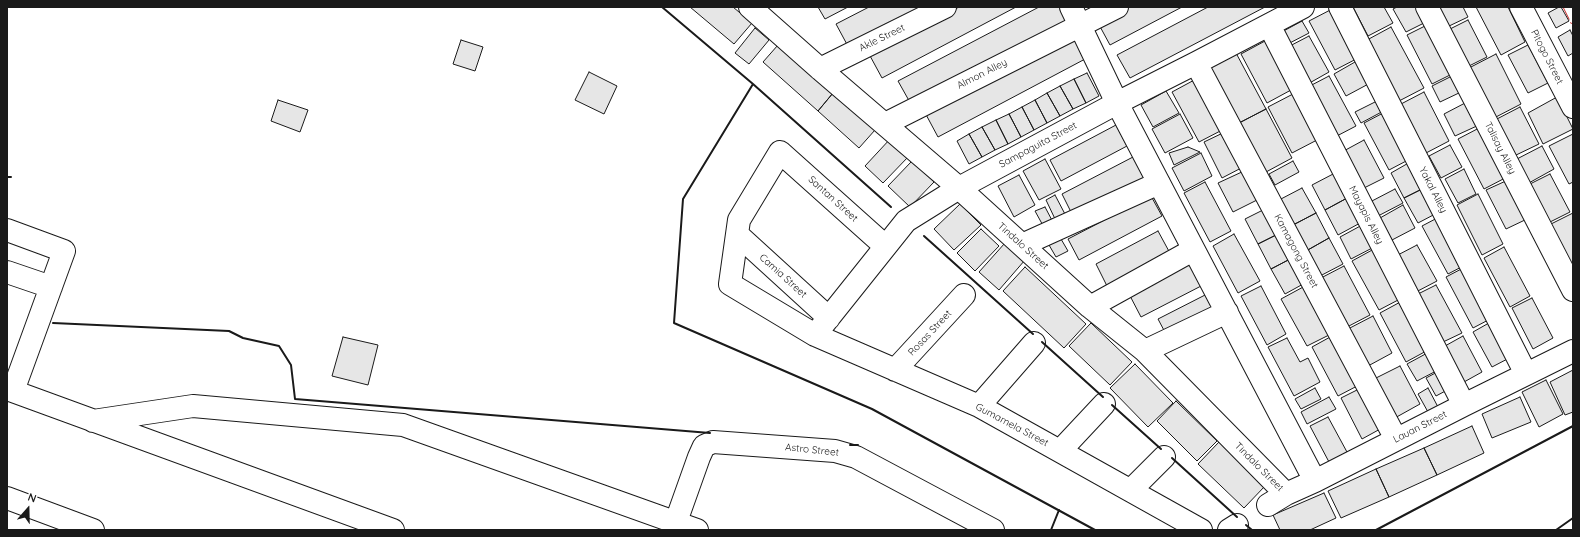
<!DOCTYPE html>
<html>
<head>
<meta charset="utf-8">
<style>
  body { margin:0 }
  #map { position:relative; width:1580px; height:537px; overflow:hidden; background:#fff; font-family:Quicksand,sans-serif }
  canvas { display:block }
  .frame { position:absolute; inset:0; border:8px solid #1a1a1a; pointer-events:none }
  .north { position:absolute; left:8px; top:489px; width:40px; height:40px; -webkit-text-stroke:3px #fff; paint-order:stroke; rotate:20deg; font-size:11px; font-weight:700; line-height:16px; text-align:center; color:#1a1a1a }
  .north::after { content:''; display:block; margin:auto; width:14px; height:18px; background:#1a1a1a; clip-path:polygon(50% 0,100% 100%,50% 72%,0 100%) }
</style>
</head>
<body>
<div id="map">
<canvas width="1580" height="537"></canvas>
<div class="frame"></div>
<div class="north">N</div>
</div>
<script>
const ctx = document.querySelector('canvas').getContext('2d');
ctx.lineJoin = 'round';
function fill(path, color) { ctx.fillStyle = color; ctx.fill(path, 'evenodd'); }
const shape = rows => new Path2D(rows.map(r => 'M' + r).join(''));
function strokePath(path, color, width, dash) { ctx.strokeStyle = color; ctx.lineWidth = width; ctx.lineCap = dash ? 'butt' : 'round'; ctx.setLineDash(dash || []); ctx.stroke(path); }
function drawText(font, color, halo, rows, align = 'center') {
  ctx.font = font + ' Quicksand,sans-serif'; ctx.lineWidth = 3; ctx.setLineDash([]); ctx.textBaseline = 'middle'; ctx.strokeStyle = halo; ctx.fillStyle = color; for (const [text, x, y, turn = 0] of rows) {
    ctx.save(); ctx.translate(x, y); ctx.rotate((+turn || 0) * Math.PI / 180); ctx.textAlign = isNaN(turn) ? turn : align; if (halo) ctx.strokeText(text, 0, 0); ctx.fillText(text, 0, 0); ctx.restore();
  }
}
const building = shape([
  [690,7,733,7,752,23,734,44,690,7],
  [818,7,848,7,825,19,818,7],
  [869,7,938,7,850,50,836,24,869,7],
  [959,7,1016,7,882,78,869,54,959,7],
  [1039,7,1063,7,1077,27,912,106,898,81,1039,7],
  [1123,7,1182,7,1110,45,1097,21,1123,7],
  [1208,7,1265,7,1130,78,1117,55,1208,7],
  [1336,7,1362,56,1335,70,1309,21,1336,7],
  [1353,7,1384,7,1393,23,1368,36,1353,7],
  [1397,7,1418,7,1426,22,1406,32,1393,9,1397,7],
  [1436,7,1463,7,1468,17,1447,27,1436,7],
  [1476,7,1508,7,1525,42,1501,55,1476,7],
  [1559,7,1561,7,1569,21,1556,28,1548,13,1559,7],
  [1468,20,1487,57,1467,67,1448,30,1468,20],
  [1302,21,1309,33,1284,46,1278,34,1302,21],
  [1427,25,1452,74,1432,84,1407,35,1427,25],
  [1391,27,1424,88,1399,101,1367,40,1391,27],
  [755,28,769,40,749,64,735,53,755,28],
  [1570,30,1573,36,1573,53,1568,56,1558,37,1570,30],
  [1073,31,1087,58,938,137,923,109,1073,31],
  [1309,36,1329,72,1306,85,1286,48,1309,36],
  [461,40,483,47,475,71,453,64,461,40],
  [1265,41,1291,90,1267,103,1241,54,1265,41],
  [778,45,833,93,818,111,763,62,778,45],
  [1528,45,1548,83,1528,93,1508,55,1528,45],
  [1236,53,1266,109,1239,123,1210,67,1236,53],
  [1496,54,1521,104,1494,118,1469,68,1496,54],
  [1362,58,1374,81,1346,96,1334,74,1362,58],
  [589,72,617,86,604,114,575,100,589,72],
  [1087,73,1099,96,1086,103,1074,79,1087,73],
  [1329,76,1356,126,1333,138,1306,88,1329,76],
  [1452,76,1461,92,1440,102,1432,86,1452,76],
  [1198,78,1226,128,1199,142,1172,92,1198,78],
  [1074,79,1086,103,1073,109,1060,86,1074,79],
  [1060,86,1073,109,1060,116,1047,93,1060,86],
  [1166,91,1179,113,1153,127,1141,105,1166,91],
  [1424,92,1449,141,1426,153,1401,104,1424,92],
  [833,93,875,130,859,148,818,111,833,93],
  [1047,93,1060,116,1047,123,1035,100,1047,93],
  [1293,94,1317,140,1292,153,1268,107,1293,94],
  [1557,97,1573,129,1543,144,1528,113,1557,97],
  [1383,98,1389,108,1361,123,1355,112,1383,98],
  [278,100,308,110,300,132,271,121,278,100],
  [1035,100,1047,123,1034,130,1022,107,1035,100],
  [1467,102,1479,125,1455,136,1444,114,1467,102],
  [1022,107,1034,130,1021,137,1009,114,1022,107],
  [1520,107,1539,144,1514,156,1495,120,1520,107],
  [1266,109,1292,158,1266,172,1239,123,1266,109],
  [1385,112,1410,159,1389,170,1364,123,1385,112],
  [1009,114,1021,137,1008,144,996,120,1009,114],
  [1180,114,1193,138,1165,153,1152,129,1180,114],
  [996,120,1008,144,995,150,982,127,996,120],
  [1116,125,1127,146,1061,181,1050,160,1116,125],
  [982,127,995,150,982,157,969,134,982,127],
  [1481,127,1507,177,1484,189,1458,139,1481,127],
  [1227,131,1245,166,1222,178,1204,142,1227,131],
  [969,134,982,157,969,164,957,141,969,134],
  [1573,134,1573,182,1569,184,1549,146,1573,134],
  [891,138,909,156,883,183,865,166,891,138],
  [1364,140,1384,178,1360,190,1340,153,1364,140],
  [1450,145,1462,167,1441,178,1429,156,1450,145],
  [1542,146,1554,169,1527,184,1515,160,1542,146],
  [1188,147,1200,152,1174,165,1169,153,1188,147],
  [1201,153,1212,176,1184,191,1172,168,1201,153],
  [1133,157,1146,181,1074,218,1062,194,1133,157],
  [1045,159,1061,189,1039,200,1023,171,1045,159],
  [912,161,934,182,910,207,888,186,912,161],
  [1293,161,1299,172,1275,185,1269,174,1293,161],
  [1412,161,1426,187,1404,198,1391,173,1412,161],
  [1464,169,1476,194,1458,203,1445,179,1464,169],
  [1244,171,1259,199,1233,212,1218,183,1244,171],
  [1335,173,1349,197,1325,210,1312,185,1335,173],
  [1550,174,1570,212,1548,223,1528,185,1550,174],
  [1019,175,1035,205,1014,217,998,186,1019,175],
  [1508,180,1527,219,1506,229,1486,190,1508,180],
  [1205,182,1231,231,1210,242,1184,193,1205,182],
  [1426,187,1439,212,1418,223,1404,198,1426,187],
  [1302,188,1316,213,1293,225,1279,200,1302,188],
  [1395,189,1403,203,1378,216,1370,202,1395,189],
  [1478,194,1503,244,1482,255,1457,205,1478,194],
  [1055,195,1066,216,1056,221,1046,200,1055,195],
  [1151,196,1162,216,1079,260,1068,239,1151,196],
  [1349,197,1362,222,1338,235,1325,210,1349,197],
  [960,204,981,225,954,250,934,229,960,204],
  [1403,205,1415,228,1392,240,1380,218,1403,205],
  [1045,207,1055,226,1046,231,1035,211,1045,207],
  [1265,209,1278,234,1258,244,1245,219,1265,209],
  [1316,213,1329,238,1306,251,1293,225,1316,213],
  [1573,213,1573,271,1549,225,1573,213],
  [1441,216,1467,264,1448,274,1422,226,1441,216],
  [1364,224,1376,246,1351,259,1340,237,1364,224],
  [981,229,999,246,975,271,957,253,981,229],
  [1158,231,1171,255,1108,288,1096,264,1158,231],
  [1234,234,1260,281,1238,293,1213,246,1234,234],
  [1278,234,1292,258,1271,269,1258,244,1278,234],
  [1329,238,1343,264,1320,276,1306,251,1329,238],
  [1061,239,1068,251,1056,257,1049,245,1061,239],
  [1005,243,1025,260,999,290,979,272,1005,243],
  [1417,245,1437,281,1414,293,1394,257,1417,245],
  [1504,247,1530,296,1510,307,1484,258,1504,247],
  [1374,249,1400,299,1379,310,1352,261,1374,249],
  [1292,258,1305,283,1285,294,1271,269,1292,258],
  [1190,259,1203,285,1141,317,1128,292,1190,259],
  [1344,266,1370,315,1347,327,1321,278,1344,266],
  [1467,266,1494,317,1473,328,1446,277,1467,266],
  [1025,267,1086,324,1064,348,1003,291,1025,267],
  [1436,285,1462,333,1443,342,1418,294,1436,285],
  [1261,286,1286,334,1267,345,1241,296,1261,286],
  [1305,286,1331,334,1307,346,1281,299,1305,286],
  [1209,293,1217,309,1167,336,1158,319,1209,293],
  [1532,298,1553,338,1533,349,1512,308,1532,298],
  [1404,300,1430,349,1406,362,1380,313,1404,300],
  [1373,316,1392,353,1368,366,1348,329,1373,316],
  [1496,319,1515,355,1492,367,1473,332,1496,319],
  [1091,323,1132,362,1110,385,1069,346,1091,323],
  [1332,336,1359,385,1338,396,1312,347,1332,336],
  [1463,336,1482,372,1464,382,1445,346,1463,336],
  [343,337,378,345,368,385,332,376,343,337],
  [1287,338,1300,362,1308,358,1320,382,1294,396,1268,347,1287,338],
  [1431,351,1440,369,1417,381,1407,364,1431,351],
  [1135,364,1173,403,1148,427,1110,388,1135,364],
  [1400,366,1420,404,1393,419,1372,380,1400,366],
  [1441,370,1451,388,1436,396,1426,378,1441,370],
  [1573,370,1573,412,1565,415,1550,382,1573,370],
  [1546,380,1563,414,1539,427,1522,392,1546,380],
  [1315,388,1321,399,1301,409,1295,399,1315,388],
  [1361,388,1382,428,1362,439,1341,398,1361,388],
  [1428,388,1438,407,1428,412,1418,394,1428,388],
  [1329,397,1336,409,1307,424,1301,412,1329,397],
  [1520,397,1531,422,1492,438,1482,414,1520,397],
  [1176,401,1217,441,1197,461,1157,421,1176,401],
  [1328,417,1347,452,1329,462,1310,426,1328,417],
  [1472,426,1484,453,1437,475,1424,448,1472,426],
  [1219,442,1265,486,1244,508,1198,464,1219,442],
  [1424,448,1437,475,1389,497,1376,469,1424,448],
  [1376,469,1389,497,1341,518,1328,491,1376,469],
  [1324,493,1336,518,1310,530,1280,530,1273,515,1324,493]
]);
const minor = shape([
  [750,7,820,69,959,188,1090,307,1145,351,1286,494],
  [1071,7,1117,103,1315,481],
  [1340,7,1526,374],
  [1427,7,1573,290],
  [1521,7,1573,107],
  [1269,25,1464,405],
  [1196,63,1396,439],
  [820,69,945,7],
  [885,124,1117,7],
  [7,230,64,251,13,391],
  [737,234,829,318],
  [1022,245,1159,183],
  [885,246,780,152,739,220,730,284,815,335,979,406,1201,530],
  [7,272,51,287],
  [1090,307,1193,250],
  [815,335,906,221,959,188,1117,103,1196,63,1303,7],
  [1145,351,1227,312],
  [895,370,964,295],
  [7,389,393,530],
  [979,406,1034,343],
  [93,421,193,406,403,425,697,530],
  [1060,451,1104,404],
  [1131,490,1164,457],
  [7,498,93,530],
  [1268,505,1286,494,1315,481,1464,405,1573,351],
  [673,530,699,457,704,446,713,442,835,451,856,457,993,530],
  [1229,530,1237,525]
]);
const wall = shape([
  [662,7,753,84,891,207],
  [753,84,683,199,674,323,872,409,1095,530],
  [7,177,11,177],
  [924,236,1033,334],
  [53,323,229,331,243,338,279,346,291,365,295,399,710,433],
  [1042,342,1103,397],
  [1112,405,1161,449],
  [850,445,858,445],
  [1172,458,1237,517],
  [1246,525,1252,530],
  [1051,530,1059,510],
  [1376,530,1573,426],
  [1556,530,1573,518]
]);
const power = shape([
  [1563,7,1573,27]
]);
const streetNames = [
  ["Akle Street",882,38,-26],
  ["Pitogo Street",1547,57,63],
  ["Almon Alley",982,74,-27],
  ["Sampaguita Street",1038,145,-28],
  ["Talisay Alley",1500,148,63],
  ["Yakal Alley",1433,190,63],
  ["Santan Street",833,199,42],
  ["Mayapis Alley",1366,215,63],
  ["Tindalo Street",1023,246,42],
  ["Kamagong Street",1296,251,62],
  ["Camia Street",783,276,42],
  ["Rosas Street",930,333,-47],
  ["Gumamela Street",1012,425,28],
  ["Lauan Street",1420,427,-27],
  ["Astro Street",812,450,6],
  ["Tindalo Street",1259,467,45]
];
fill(building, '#e6e6e6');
strokePath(building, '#1a1a1a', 1);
strokePath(minor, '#1a1a1a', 24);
strokePath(minor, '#fff', 22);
strokePath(wall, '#1a1a1a', 2);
strokePath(power, '#c62828', 1, [14, 3, 2, 3]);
drawText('10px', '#1a1a1a', '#fff', streetNames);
</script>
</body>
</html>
